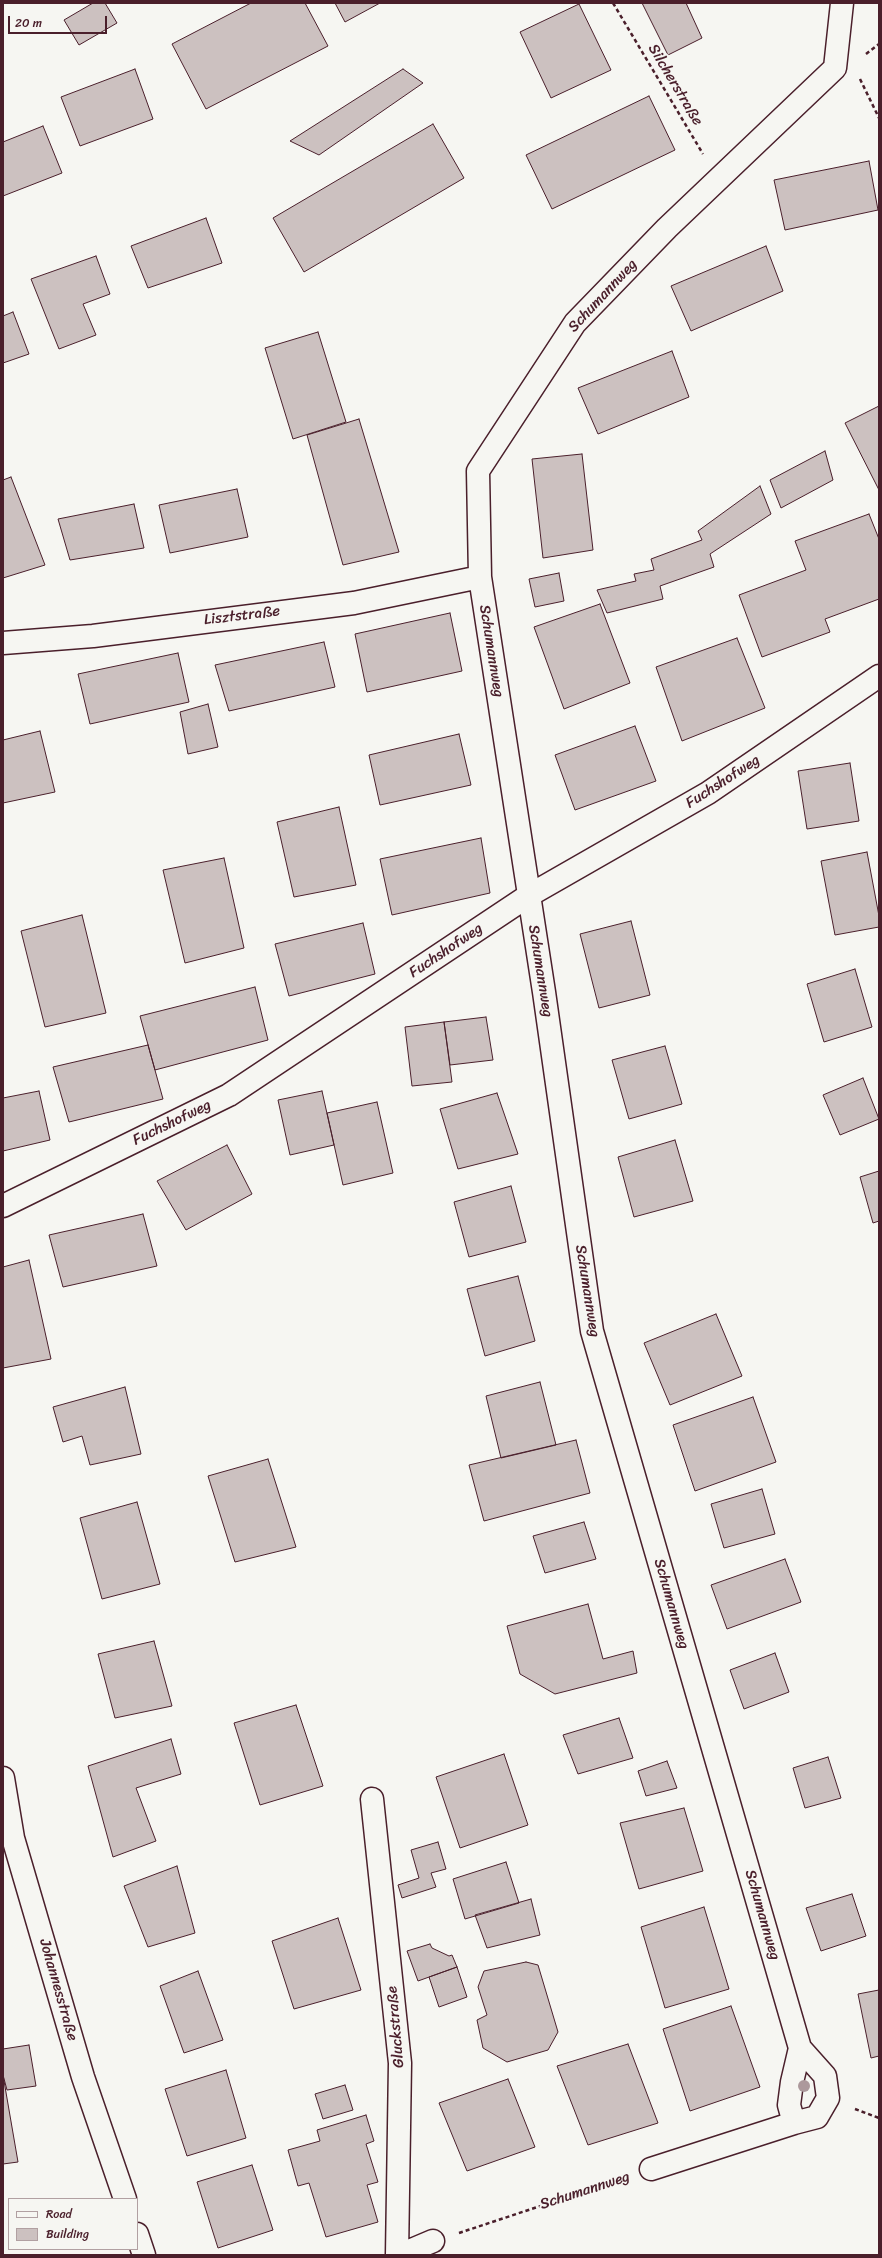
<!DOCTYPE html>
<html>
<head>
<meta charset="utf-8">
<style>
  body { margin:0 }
  #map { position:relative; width:882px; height:2258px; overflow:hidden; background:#f6f6f2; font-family:Sriracha,sans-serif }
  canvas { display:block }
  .frame { position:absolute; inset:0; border:4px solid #4a1f2b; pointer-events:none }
  .legend { position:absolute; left:8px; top:2198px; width:130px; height:52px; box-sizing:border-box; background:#f6f6f2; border:1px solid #b1a0a2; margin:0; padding:5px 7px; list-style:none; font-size:12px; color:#4a1f2b }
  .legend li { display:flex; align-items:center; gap:8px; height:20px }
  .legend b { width:20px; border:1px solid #b1a0a2 }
  .scale { position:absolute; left:8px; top:16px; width:99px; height:18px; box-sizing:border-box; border:2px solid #4a1f2b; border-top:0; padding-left:5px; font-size:12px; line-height:14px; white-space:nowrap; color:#4a1f2b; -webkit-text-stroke:3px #f6f6f2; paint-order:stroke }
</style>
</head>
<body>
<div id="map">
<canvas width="882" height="2258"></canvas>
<div class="frame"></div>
<ul class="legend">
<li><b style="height:5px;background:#f6f6f2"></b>Road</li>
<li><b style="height:11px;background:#ccc1c0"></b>Building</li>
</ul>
<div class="scale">20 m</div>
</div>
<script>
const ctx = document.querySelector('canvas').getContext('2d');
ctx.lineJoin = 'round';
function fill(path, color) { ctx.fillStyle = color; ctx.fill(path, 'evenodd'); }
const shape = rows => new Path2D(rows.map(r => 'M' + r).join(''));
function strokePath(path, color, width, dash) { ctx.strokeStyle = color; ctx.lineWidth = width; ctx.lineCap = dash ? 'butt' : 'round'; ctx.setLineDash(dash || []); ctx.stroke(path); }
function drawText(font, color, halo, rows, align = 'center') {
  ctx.font = font + ' Sriracha,sans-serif'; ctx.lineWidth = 4; ctx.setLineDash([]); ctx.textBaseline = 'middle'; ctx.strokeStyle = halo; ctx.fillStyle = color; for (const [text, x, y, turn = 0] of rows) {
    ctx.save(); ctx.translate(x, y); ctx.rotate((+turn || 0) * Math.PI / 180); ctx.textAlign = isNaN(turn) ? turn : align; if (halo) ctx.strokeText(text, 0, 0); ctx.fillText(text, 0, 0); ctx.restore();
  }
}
const building = shape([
  [93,3,105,3,117,23,79,45,64,20,93,3],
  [251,3,305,3,328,46,206,109,172,44,251,3],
  [335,3,380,3,345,22,335,3],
  [642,3,686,3,702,38,668,55,642,3],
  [579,4,611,70,551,98,520,32,579,4],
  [135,69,153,119,80,146,61,97,135,69],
  [403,69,423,83,319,155,290,141,403,69],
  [649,96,675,150,552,209,526,155,649,96],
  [433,124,464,178,304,272,273,218,433,124],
  [43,126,62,173,3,196,3,142,43,126],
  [869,161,878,210,785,230,774,180,869,161],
  [206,218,222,263,148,288,131,246,206,218],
  [766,246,783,291,691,331,671,286,766,246],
  [96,256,110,294,83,304,96,335,59,349,31,279,96,256],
  [13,312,29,354,3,363,3,316,13,312],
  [318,332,346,422,293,439,265,348,318,332],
  [672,351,689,397,598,434,578,388,672,351],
  [879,406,879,490,845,423,879,406],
  [359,419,399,552,343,565,307,435,359,419],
  [825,451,833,480,781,508,770,480,825,451],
  [582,454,593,550,543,558,532,459,582,454],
  [11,477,45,565,3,578,3,480,11,477],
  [760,486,771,514,710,554,714,567,660,586,663,599,607,613,597,590,636,581,634,574,654,570,651,559,702,540,698,531,760,486],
  [237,489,248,537,170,553,159,505,237,489],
  [134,504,144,548,70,560,58,519,134,504],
  [869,514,879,539,879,599,825,619,830,632,762,657,739,595,806,570,795,541,869,514],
  [559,573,564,601,535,607,529,579,559,573],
  [600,604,630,683,564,709,534,627,600,604],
  [450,613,462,671,367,692,355,634,450,613],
  [737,638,765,708,682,741,656,667,737,638],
  [324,642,335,687,229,711,215,665,324,642],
  [178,653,189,702,90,724,78,674,178,653],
  [208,704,218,747,188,754,180,712,208,704],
  [635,726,656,781,575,810,555,755,635,726],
  [40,731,55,792,3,803,3,740,40,731],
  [459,734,471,785,380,805,369,755,459,734],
  [850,763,859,821,807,829,798,771,850,763],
  [339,807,356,885,294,897,277,822,339,807],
  [481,838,490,893,392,915,380,859,481,838],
  [867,852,879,916,879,927,835,935,821,861,867,852],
  [224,858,244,948,185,963,163,870,224,858],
  [82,915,106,1013,45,1027,21,931,82,915],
  [631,921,650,995,599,1008,580,934,631,921],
  [363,923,375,974,289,996,275,944,363,923],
  [855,969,872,1027,824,1042,807,984,855,969],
  [255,987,268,1040,155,1070,140,1016,255,987],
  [486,1017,493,1060,450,1065,444,1022,486,1017],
  [444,1022,452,1082,412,1086,405,1027,444,1022],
  [148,1045,163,1099,69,1122,53,1067,148,1045],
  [665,1046,682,1104,629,1119,612,1060,665,1046],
  [863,1078,879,1119,840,1135,823,1095,863,1078],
  [39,1091,50,1140,3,1151,3,1098,39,1091],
  [322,1091,334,1145,290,1155,278,1100,322,1091],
  [497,1093,518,1154,458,1169,440,1109,497,1093],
  [377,1102,393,1173,343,1185,327,1113,377,1102],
  [675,1140,693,1201,634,1217,618,1157,675,1140],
  [227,1145,252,1194,186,1230,157,1181,227,1145],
  [879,1171,879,1221,873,1223,860,1177,879,1171],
  [511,1186,526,1242,469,1257,454,1202,511,1186],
  [143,1214,157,1266,63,1287,49,1235,143,1214],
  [29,1260,51,1359,3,1368,3,1267,29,1260],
  [518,1276,535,1341,485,1356,467,1289,518,1276],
  [716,1314,742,1376,670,1405,644,1343,716,1314],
  [540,1382,556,1445,501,1458,486,1396,540,1382],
  [125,1387,141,1454,90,1465,82,1436,63,1442,53,1407,125,1387],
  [753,1397,776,1462,695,1491,673,1425,753,1397],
  [576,1440,590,1493,484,1521,469,1465,576,1440],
  [268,1459,296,1547,235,1562,208,1476,268,1459],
  [762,1489,775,1534,724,1548,711,1504,762,1489],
  [137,1502,160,1584,102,1599,80,1518,137,1502],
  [584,1522,596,1559,545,1573,533,1536,584,1522],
  [785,1559,801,1602,727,1629,711,1585,785,1559],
  [588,1604,603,1659,633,1651,637,1673,555,1694,520,1674,507,1626,588,1604],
  [154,1641,172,1706,115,1718,98,1654,154,1641],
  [775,1653,789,1692,744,1709,730,1670,775,1653],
  [296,1705,323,1786,260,1805,234,1723,296,1705],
  [619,1718,633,1758,578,1774,563,1735,619,1718],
  [171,1739,181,1774,136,1788,156,1841,113,1857,88,1766,171,1739],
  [504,1754,528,1825,460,1848,436,1777,504,1754],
  [828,1757,841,1798,805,1808,793,1768,828,1757],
  [667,1761,677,1788,646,1796,638,1771,667,1761],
  [684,1808,703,1871,639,1889,620,1823,684,1808],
  [438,1842,446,1869,431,1873,436,1887,402,1898,398,1885,419,1878,411,1850,438,1842],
  [506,1862,519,1903,465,1919,453,1879,506,1862],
  [177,1866,195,1933,148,1947,124,1886,177,1866],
  [852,1894,866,1936,821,1951,806,1908,852,1894],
  [531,1899,540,1935,487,1948,475,1915,531,1899],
  [704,1907,729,1989,665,2008,641,1927,704,1907],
  [338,1918,361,1990,294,2009,272,1941,338,1918],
  [430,1944,432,1948,449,1956,452,1955,457,1967,418,1981,407,1951,430,1944],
  [526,1962,538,1965,558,2032,548,2050,507,2062,483,2048,477,2020,487,2015,478,1987,484,1971,526,1962],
  [457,1967,467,1997,439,2007,429,1977,457,1967],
  [198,1971,223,2040,184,2053,160,1986,198,1971],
  [879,1990,879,2056,871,2058,858,1994,879,1990],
  [731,2006,760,2087,690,2111,663,2029,731,2006],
  [628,2044,658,2123,588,2145,557,2066,628,2044],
  [29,2045,36,2086,7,2090,3,2075,3,2049,29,2045],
  [226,2070,246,2138,187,2156,165,2089,226,2070],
  [3,2075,18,2162,3,2164,3,2075],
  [508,2079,535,2147,467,2171,439,2103,508,2079],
  [345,2085,353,2110,323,2119,315,2094,345,2085],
  [366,2115,374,2141,366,2144,378,2182,367,2185,378,2222,326,2237,309,2183,298,2186,288,2150,320,2141,317,2130,366,2115],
  [252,2165,273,2230,218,2248,197,2182,252,2165]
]);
const path = shape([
  [613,3,703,154],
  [866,54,879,44],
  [860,79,879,118],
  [855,2109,879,2118],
  [459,2233,625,2178]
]);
const street = shape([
  [3,643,93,636,354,603,480,577],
  [3,1206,229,1095,528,896,708,793,879,676],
  [3,1778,13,1838,83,2077,125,2199],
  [372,1799,400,2063,397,2255],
  [794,2123,817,2117,828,2098,825,2076,800,2048],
  [651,2169,794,2123,789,2105,792,2082,800,2048,592,1331,544,992,480,577,478,471,575,323,667,228,835,68,842,3],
  [137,2234,144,2255],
  [400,2255,433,2241]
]);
const trees = [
  [804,2086]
];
const streetNames = [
  ["Silcherstraße",675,85,59],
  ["Schumannweg",603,296,-47],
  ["Lisztstraße",242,616,-7],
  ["Schumannweg",491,651,81],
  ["Fuchshofweg",723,782,-33],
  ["Fuchshofweg",446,951,-34],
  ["Schumannweg",540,971,81],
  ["Fuchshofweg",172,1123,-26],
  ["Schumannweg",587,1291,81],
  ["Schumannweg",671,1604,74],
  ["Schumannweg",762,1915,74],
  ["Johannesstraße",58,1990,74],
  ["Gluckstraße",396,2027,-95],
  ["Schumannweg",585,2191,-18]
];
fill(building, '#ccc1c0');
strokePath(building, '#4a1f2b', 1);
strokePath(street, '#4a1f2b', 25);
strokePath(path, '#4a1f2b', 2.5, [4, 3]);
strokePath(street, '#f6f6f2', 22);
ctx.fillStyle = '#ac999c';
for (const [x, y] of trees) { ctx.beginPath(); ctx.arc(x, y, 6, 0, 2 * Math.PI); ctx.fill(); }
drawText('15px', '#4a1f2b', '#f6f6f2', streetNames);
</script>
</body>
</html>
